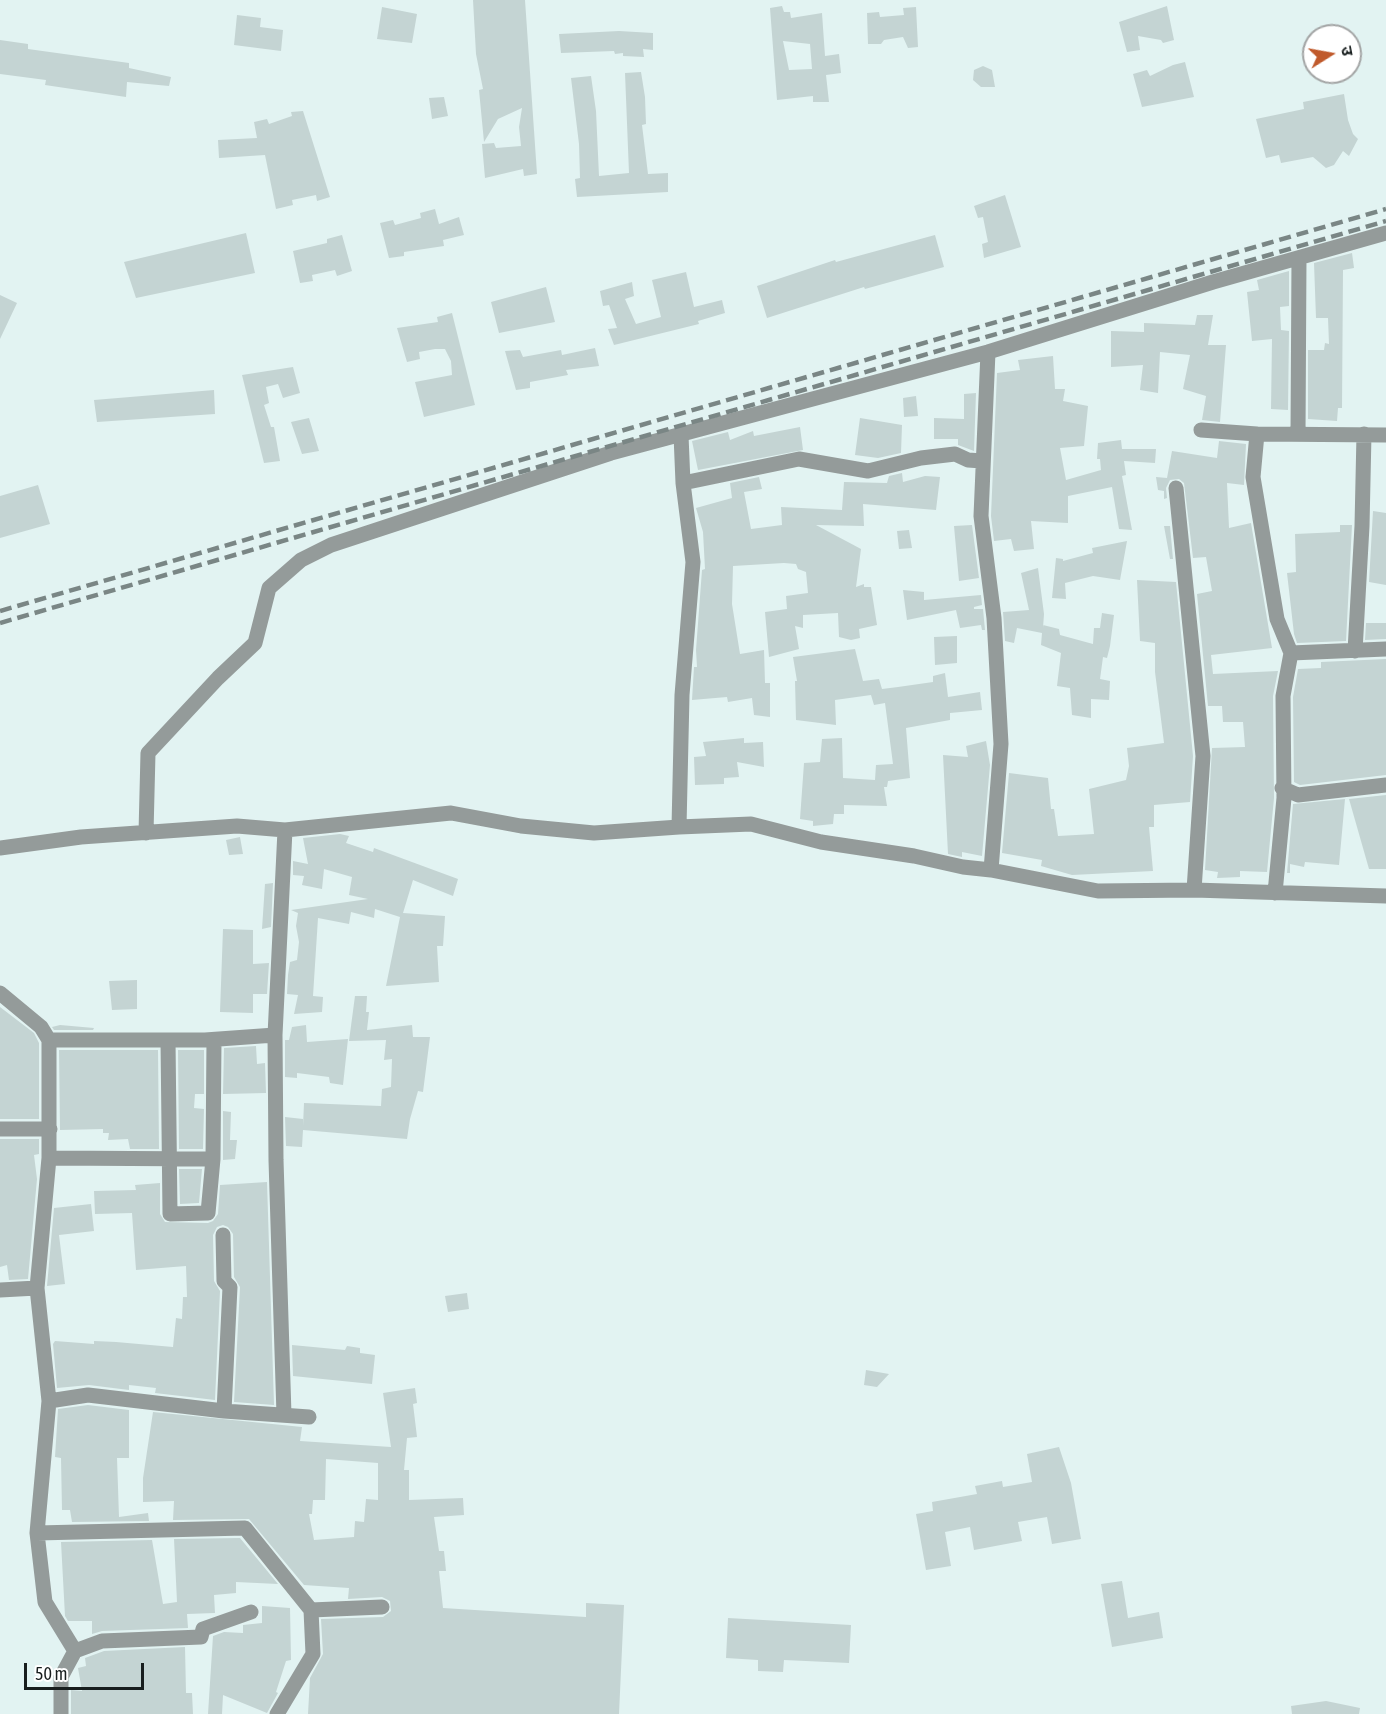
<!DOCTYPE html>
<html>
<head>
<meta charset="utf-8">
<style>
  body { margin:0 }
  #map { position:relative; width:1386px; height:1714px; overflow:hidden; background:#e2f3f2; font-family:"Asap Condensed","Noto Sans Devanagari",sans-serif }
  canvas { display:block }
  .north { position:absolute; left:1302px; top:24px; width:60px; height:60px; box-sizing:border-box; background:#fff; border:2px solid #a3a5a5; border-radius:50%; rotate:79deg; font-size:16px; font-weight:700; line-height:24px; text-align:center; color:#181e1e }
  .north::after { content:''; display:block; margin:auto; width:21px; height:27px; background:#c05a2c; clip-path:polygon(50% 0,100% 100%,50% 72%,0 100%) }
  .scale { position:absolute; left:24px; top:1663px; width:120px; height:27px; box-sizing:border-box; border:3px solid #181e1e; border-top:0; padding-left:8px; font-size:18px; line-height:21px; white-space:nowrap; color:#181e1e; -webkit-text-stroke:4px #fff; paint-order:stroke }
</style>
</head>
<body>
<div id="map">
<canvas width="1386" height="1714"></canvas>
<div class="north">उ</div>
<div class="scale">50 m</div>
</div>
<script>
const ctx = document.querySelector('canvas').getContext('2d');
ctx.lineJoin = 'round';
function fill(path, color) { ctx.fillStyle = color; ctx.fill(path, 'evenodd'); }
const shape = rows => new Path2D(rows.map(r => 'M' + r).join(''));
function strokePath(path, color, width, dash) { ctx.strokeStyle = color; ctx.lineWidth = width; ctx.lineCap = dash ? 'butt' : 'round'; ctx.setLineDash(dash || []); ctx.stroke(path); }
const building = shape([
  [473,0,525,0,537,174,524,176,523,169,485,178,482,144,494,143,496,148,521,146,519,127,522,108,498,119,484,142,479,90,483,89,476,54],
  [782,6,784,12,790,12,791,18,822,13,825,56,839,54,841,73,826,75,829,102,813,102,813,96,777,100,770,8],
  [783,41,810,44,812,69,789,70],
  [1167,6,1174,40,1163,43,1161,40,1138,36,1140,50,1127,52,1119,22],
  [382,7,417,14,412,43,377,39],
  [916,7,918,47,908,48,903,37,884,40,881,44,868,44,867,13,879,12,880,17,904,15,903,8],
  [237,15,261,18,260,27,283,30,281,51,234,45],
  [619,31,653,33,653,50,643,49,644,57,623,56,623,53,615,54,614,51,561,53,559,34],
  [0,40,28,44,28,49,129,63,129,68,171,77,169,86,127,82,126,97,45,85,46,80,0,74],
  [1185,62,1194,97,1142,107,1133,74,1147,70,1150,76,1173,65],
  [983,66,992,70,995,87,981,87,973,80,974,70],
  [641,72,645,97,646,124,642,125,648,174,668,173,668,192,577,197,575,179,580,178,579,144,571,78,591,76,596,111,599,176,629,173,625,73],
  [1344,94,1348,120,1353,134,1358,139,1349,156,1343,151,1334,165,1326,168,1313,157,1281,163,1279,155,1266,158,1256,119,1304,109,1303,102],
  [444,97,448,116,432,119,429,98],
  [303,111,330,197,317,201,316,195,292,200,293,205,276,209,265,155,219,158,218,140,257,138,254,122,267,119,269,124,292,116,291,112],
  [1005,195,1021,247,984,258,982,244,988,242,983,217,978,218,974,206],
  [435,209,439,224,459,217,464,235,443,240,444,246,404,252,404,256,389,258,380,223,393,220,395,225,421,218,420,213],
  [246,233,255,273,136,298,124,262],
  [342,235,352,271,337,276,335,270,312,275,313,281,300,283,293,251,327,243,327,239],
  [935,235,944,267,865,289,864,287,767,318,757,286,835,260,836,262],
  [1352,253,1354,268,1343,270,1342,408,1338,408,1337,421,1308,419,1308,350,1324,350,1325,343,1329,344,1328,318,1316,318,1314,263],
  [1289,271,1289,306,1280,307,1281,330,1289,331,1288,410,1271,409,1272,339,1252,341,1247,292,1259,290,1257,280],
  [686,272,694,307,722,300,725,313,698,321,699,324,614,345,608,329,617,328,609,305,603,306,600,291,632,282,634,296,625,299,636,324,661,317,652,280],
  [546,287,555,322,499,333,491,302],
  [0,295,17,303,0,339],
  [452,313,475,405,424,417,415,382,452,375,451,361,445,349,435,349,419,352,420,359,407,362,397,328,438,322,437,317],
  [1197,315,1213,315,1208,345,1226,345,1220,422,1202,420,1206,396,1183,389,1190,355,1160,352,1158,393,1140,390,1143,365,1111,367,1111,331,1144,332,1144,323,1195,325],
  [595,348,599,366,566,370,568,375,530,382,530,388,516,390,505,351,520,350,523,357,561,350,562,355],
  [1053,356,1055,389,1065,389,1063,401,1088,406,1084,446,1060,448,1066,480,1101,470,1100,459,1097,459,1098,443,1121,440,1122,449,1156,449,1155,463,1124,461,1126,475,1122,476,1132,530,1119,529,1112,487,1068,496,1068,523,1031,521,1034,549,1014,551,1011,539,994,541,991,516,997,373,1020,370,1018,360],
  [293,367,300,393,283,398,278,384,266,387,269,403,264,405,271,427,274,427,280,461,264,463,242,375],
  [214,390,215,414,97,422,94,400],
  [976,393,974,451,958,445,958,439,934,439,934,418,964,419,964,394],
  [916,396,918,416,904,417,903,398],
  [309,418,319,451,302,454,291,422],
  [860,418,902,425,901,453,878,458,855,455],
  [800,427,803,450,698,470,692,441,728,432,730,440,753,431,754,436],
  [1219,441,1246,444,1244,485,1227,483,1229,528,1251,523,1272,648,1211,655,1213,674,1278,671,1273,696,1274,798,1267,872,1240,871,1240,877,1217,878,1218,872,1205,870,1212,748,1245,747,1243,722,1223,722,1222,706,1208,706,1197,594,1212,591,1206,557,1193,558,1184,483,1179,479,1170,480,1166,488,1167,498,1164,499,1164,491,1158,490,1156,477,1167,478,1172,451,1217,458],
  [902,473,903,482,925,476,940,477,936,510,863,504,864,526,816,525,861,549,856,587,864,584,864,587,871,587,877,625,859,629,860,638,851,640,839,637,838,613,803,615,803,628,795,626,799,649,769,657,765,612,787,609,786,596,808,593,806,572,798,569,796,564,784,563,733,566,732,604,740,654,764,650,765,683,770,683,770,717,754,715,752,698,728,702,727,697,692,700,694,667,697,667,696,650,702,570,705,569,703,532,696,508,732,498,730,483,759,477,762,489,744,492,751,529,782,525,781,507,842,510,844,482,887,483,889,476],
  [38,485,50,524,0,538,0,496],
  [1373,511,1386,513,1386,585,1369,582],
  [972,525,979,578,959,581,954,526],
  [1340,525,1352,525,1346,641,1297,643,1294,634,1287,573,1296,572,1295,534,1340,532],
  [1164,526,1170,526,1173,559,1170,559],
  [909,530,912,548,899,549,897,531],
  [1127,541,1120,580,1093,576,1065,583,1066,599,1052,598,1056,558,1063,559,1063,561,1093,553,1092,548],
  [1038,568,1044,614,1043,628,1043,625,1059,629,1060,635,1093,644,1094,628,1100,628,1102,613,1114,615,1110,646,1107,658,1103,657,1100,679,1110,681,1109,700,1091,699,1091,718,1072,715,1070,688,1057,686,1061,653,1041,645,1042,633,1017,628,1014,643,1005,641,1003,612,1029,610,1021,573],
  [1137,580,1176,582,1193,756,1190,802,1154,805,1154,827,1149,827,1153,871,1072,875,1041,866,1042,860,1002,853,1009,773,1048,778,1051,809,1054,809,1058,836,1094,834,1089,789,1126,780,1129,766,1127,748,1164,743,1155,672,1155,643,1140,641],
  [903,590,924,592,924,600,981,595,982,605,974,607,974,609,983,609,985,630,982,630,981,625,960,628,956,610,907,620],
  [1366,623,1386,623,1386,639,1365,640],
  [957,636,957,663,935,665,934,637],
  [855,649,863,681,879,679,882,689,898,687,933,682,933,676,945,673,948,697,980,692,982,710,950,713,950,720,906,728,910,778,888,781,887,787,884,787,887,806,844,805,844,814,834,814,833,824,813,826,813,821,800,819,804,763,820,762,822,739,842,738,843,778,875,780,876,765,893,764,885,703,874,705,871,695,835,700,836,725,796,720,795,681,797,681,793,657],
  [1386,659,1386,775,1300,785,1294,782,1293,697,1298,669,1321,668,1321,662],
  [744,738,744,743,763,742,764,767,737,762,739,777,724,778,724,784,695,785,694,757,706,756,703,742],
  [986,741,990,765,982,856,962,852,962,857,948,854,943,755,968,757,966,746],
  [1386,795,1386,869,1369,869,1349,799],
  [1345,799,1339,865,1305,862,1304,867,1290,864,1290,873,1287,873,1293,804],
  [340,834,349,836,346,843,373,852,374,848,458,879,453,896,413,880,403,913,445,916,443,946,437,946,439,982,386,986,400,917,375,909,374,918,351,912,349,924,318,918,313,996,323,997,322,1012,294,1014,298,995,287,994,288,975,290,962,297,960,299,942,296,926,298,913,291,910,368,899,349,895,352,877,324,869,322,889,302,885,304,876,293,875,293,861,308,864,303,838],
  [240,837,243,854,229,855,226,840],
  [273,883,271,927,262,929,265,884],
  [223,929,253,930,253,964,269,963,267,994,253,994,253,1013,220,1012],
  [137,980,137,1009,112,1010,109,981],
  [355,996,367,996,366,1012,369,1012,367,1030,412,1025,413,1037,430,1037,423,1092,418,1091,410,1119,407,1139,303,1130,302,1147,286,1146,285,1117,303,1119,303,1126,304,1103,381,1106,382,1089,391,1087,392,1059,384,1060,386,1040,349,1041],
  [0,1007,34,1033,39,1043,39,1119,0,1119],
  [60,1025,94,1028,93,1030,54,1030,52,1027],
  [306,1025,307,1042,348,1039,343,1085,330,1083,329,1077,297,1073,297,1078,285,1077,285,1040,289,1040,292,1027],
  [256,1046,257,1064,265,1063,266,1093,223,1094,224,1048],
  [59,1050,158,1050,159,1149,130,1149,128,1139,108,1140,109,1133,103,1133,103,1129,60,1130],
  [178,1050,204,1050,204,1094,195,1094,194,1108,204,1109,203,1149,179,1149],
  [223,1111,231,1112,230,1140,237,1140,235,1159,223,1160],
  [0,1139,39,1139,39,1154,34,1155,37,1179,28,1279,9,1280,7,1265,0,1267],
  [179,1169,202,1169,199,1203,180,1204],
  [267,1182,274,1405,234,1402,240,1287,234,1277,233,1234,228,1227,223,1225,217,1227,213,1235,214,1281,220,1291,215,1400,155,1393,156,1388,129,1385,129,1390,89,1385,57,1388,53,1344,55,1341,94,1344,94,1341,116,1342,173,1347,176,1318,182,1319,183,1297,187,1297,186,1266,136,1270,132,1213,95,1214,94,1191,136,1190,135,1185,160,1183,160,1214,165,1222,208,1223,213,1221,218,1214,220,1185],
  [91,1204,94,1231,59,1235,65,1284,47,1286,54,1208],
  [467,1293,469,1309,448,1312,445,1296],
  [292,1345,345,1350,347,1346,360,1348,360,1353,375,1355,372,1384,293,1376],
  [866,1370,889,1374,877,1387,864,1385],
  [415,1388,417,1403,413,1404,417,1437,407,1438,404,1470,409,1470,409,1500,463,1498,464,1515,434,1517,439,1551,444,1551,446,1571,439,1571,443,1608,586,1617,586,1603,624,1605,619,1714,308,1714,310,1678,323,1654,321,1619,383,1617,391,1611,390,1601,382,1597,348,1599,349,1588,304,1585,249,1519,173,1520,174,1501,143,1502,143,1478,153,1412,302,1427,300,1441,391,1447,383,1393],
  [326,1459,378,1463,378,1500,366,1499,364,1522,355,1521,354,1537,314,1540,309,1514,312,1514,313,1500,325,1500],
  [88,1405,129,1410,129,1458,117,1458,119,1517,148,1513,149,1521,72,1522,70,1510,62,1510,61,1458,55,1457,58,1409],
  [1059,1447,1071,1483,1081,1539,1052,1544,1047,1517,1018,1522,1022,1541,974,1550,970,1527,945,1532,951,1566,926,1570,916,1514,933,1511,932,1502,977,1494,975,1486,1002,1481,1003,1487,1032,1482,1027,1454],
  [240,1538,278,1584,236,1582,236,1593,214,1595,215,1613,187,1614,188,1628,102,1631,92,1634,92,1621,68,1621,65,1616,61,1542,152,1540,163,1604,177,1602,174,1539],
  [1122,1581,1128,1618,1159,1612,1163,1638,1112,1647,1101,1584],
  [262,1606,290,1608,291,1660,286,1661,276,1692,278,1693,267,1713,223,1695,222,1714,208,1714,213,1636,224,1632,243,1633,243,1625,262,1623],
  [728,1618,851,1625,849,1663,784,1660,783,1672,758,1671,758,1660,726,1658],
  [185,1647,186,1693,192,1693,193,1714,71,1714,71,1690,82,1691,78,1668,86,1666,85,1658,104,1651],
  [1326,1701,1360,1708,1359,1714,1292,1714,1291,1706]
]);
const street = shape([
  [988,352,981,516,994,618,1001,744,991,870],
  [1201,430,1257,434,1253,477,1277,619,1291,653,1283,696,1284,798,1275,893],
  [1257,434,1386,435],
  [1298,434,1299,258],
  [681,435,683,483,693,562,682,695,679,827,751,824,821,842,914,856,963,867,991,870,1098,891,1194,890,1386,896],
  [683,483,799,459,868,471,921,458,955,454,968,460,982,461],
  [1176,488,1203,756,1194,890],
  [1355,651,1362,526,1364,434],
  [1291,653,1386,649],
  [1282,788,1298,795,1386,785],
  [146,833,148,753,218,678,255,643,269,588,301,560,331,545,611,453,988,352,1213,282,1386,233],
  [0,848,81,837,237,826,285,830,451,813,521,826,594,833,679,827],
  [0,993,41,1027,49,1040,49,1158,37,1288],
  [49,1040,205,1040,275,1035],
  [168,1040,170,1214,208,1213,213,1159,214,1040],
  [0,1129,50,1129],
  [49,1158,213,1159],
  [223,1235,224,1281,230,1287,224,1411],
  [0,1290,37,1288,49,1401,37,1533,45,1602,75,1651,102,1641,201,1637,203,1629,251,1612],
  [49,1401,88,1395,224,1411,309,1417],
  [284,1415,276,1160,275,1035,285,830],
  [37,1533,245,1528,311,1610],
  [61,1714,61,1677,75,1651],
  [277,1714,313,1654,311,1610,382,1607]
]);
const rail = shape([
  [0,611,1386,209],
  [0,623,1386,221]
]);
fill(building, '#c4d4d3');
strokePath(street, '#949b9a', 15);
strokePath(rail, '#7a8685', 4.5, [12, 6]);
</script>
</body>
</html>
